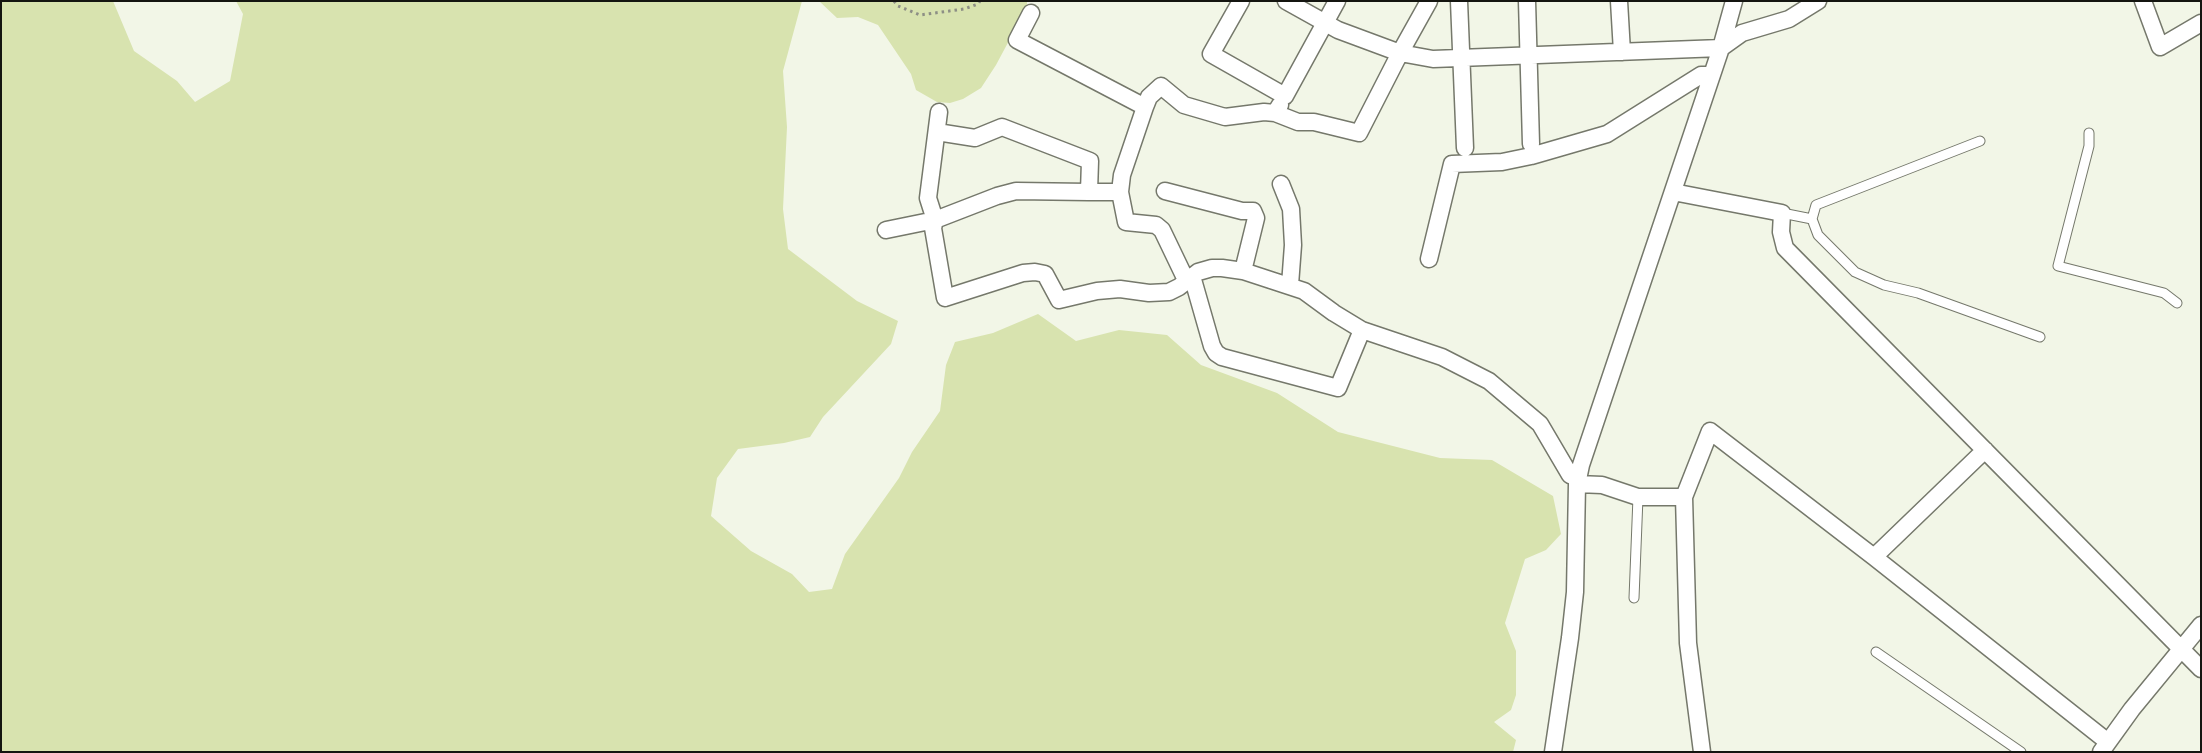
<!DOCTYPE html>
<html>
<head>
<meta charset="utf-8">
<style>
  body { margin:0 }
  #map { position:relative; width:2202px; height:753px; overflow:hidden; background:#f2f6e7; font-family:"Source Sans 3",sans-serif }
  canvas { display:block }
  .frame { position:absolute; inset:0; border:2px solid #141510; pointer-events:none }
</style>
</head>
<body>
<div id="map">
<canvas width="2202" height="753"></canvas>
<div class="frame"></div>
</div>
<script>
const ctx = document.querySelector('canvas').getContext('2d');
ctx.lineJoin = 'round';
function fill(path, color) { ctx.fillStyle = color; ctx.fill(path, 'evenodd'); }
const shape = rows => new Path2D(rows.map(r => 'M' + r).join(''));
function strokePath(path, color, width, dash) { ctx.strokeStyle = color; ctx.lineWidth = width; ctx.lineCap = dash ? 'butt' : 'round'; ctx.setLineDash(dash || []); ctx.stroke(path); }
const green = shape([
  [1,1,113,1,134,51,177,81,195,102,230,81,243,14,236,1,802,1,783,71,787,127,783,209,788,249,857,301,898,321,891,344,823,417,810,437,784,443,738,449,717,478,711,516,751,551,792,574,809,592,832,589,845,554,899,478,912,452,940,411,946,365,955,342,993,333,1038,314,1076,341,1119,330,1167,335,1201,365,1277,393,1338,432,1440,458,1492,460,1553,496,1561,534,1546,550,1525,559,1505,623,1516,651,1516,695,1511,710,1494,722,1516,740,1513,752,1,752],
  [819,1,1027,1,1027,7,996,65,981,88,963,99,950,103,937,102,916,90,911,74,878,25,858,17,837,18]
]);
const path = shape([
  [894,1,898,6,920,15,964,9,978,4,980,1]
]);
const lane = shape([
  [2089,133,2089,146,2058,266,2164,293,2177,303],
  [1980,141,1816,205,1812,219,1818,235,1855,272,1884,285,1918,293,2040,337],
  [1782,213,1812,219],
  [1634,598,1638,497],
  [1876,652,2021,752]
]);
const street = shape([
  [1241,1,1211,54,1285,96,1337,1],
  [1429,1,1400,53,1433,59,1721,48,1742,33,1789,19,1818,1],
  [1459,1,1465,148],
  [1527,1,1531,144],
  [1619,1,1622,52],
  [2143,1,2160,47,2201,23],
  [1145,107,1149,97,1161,86,1184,105,1225,117,1264,112,1275,113,1280,105],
  [939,112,928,198,935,220,933,228,945,298,1023,273,1035,272,1045,274,1059,300,1097,291,1120,289,1149,293,1169,292,1179,287,1198,272,1212,268,1222,268,1243,271,1304,291,1334,313,1362,330],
  [1275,113,1298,122,1314,122,1359,133,1400,53,1338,30,1286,1],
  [937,132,975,138,1002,127,1090,161,1089,192,1120,192,1122,175,1145,107,1017,40,1031,13],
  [1281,184,1291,209,1293,245,1290,285],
  [1165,191,1242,211,1253,211,1256,218,1243,271],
  [1120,192,1126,222,1156,225,1162,230,1186,280],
  [1673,192,1782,213,1781,232,1785,248,2201,669],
  [886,230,935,220,997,196,1016,191,1089,192],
  [1429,259,1452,164,1502,162,1531,156,1607,134,1701,75,1712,75],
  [1192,276,1212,346,1216,353,1222,357,1338,388,1362,330,1442,357,1489,381,1540,424,1570,475,1578,478],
  [1577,484,1602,485,1638,497,1684,497],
  [1874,557,1985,450],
  [1553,752,1570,638,1575,592,1577,484,1581,465,1721,48,1734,1],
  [1702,752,1688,643,1684,497,1710,431,1874,557,2108,742],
  [2101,752,2132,709,2201,625]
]);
fill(green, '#d8e3af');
strokePath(lane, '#75786b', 11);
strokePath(street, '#75786b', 19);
strokePath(path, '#8d8f85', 3, [2.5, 4]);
strokePath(lane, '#fff', 9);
strokePath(street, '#fff', 16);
</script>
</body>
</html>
